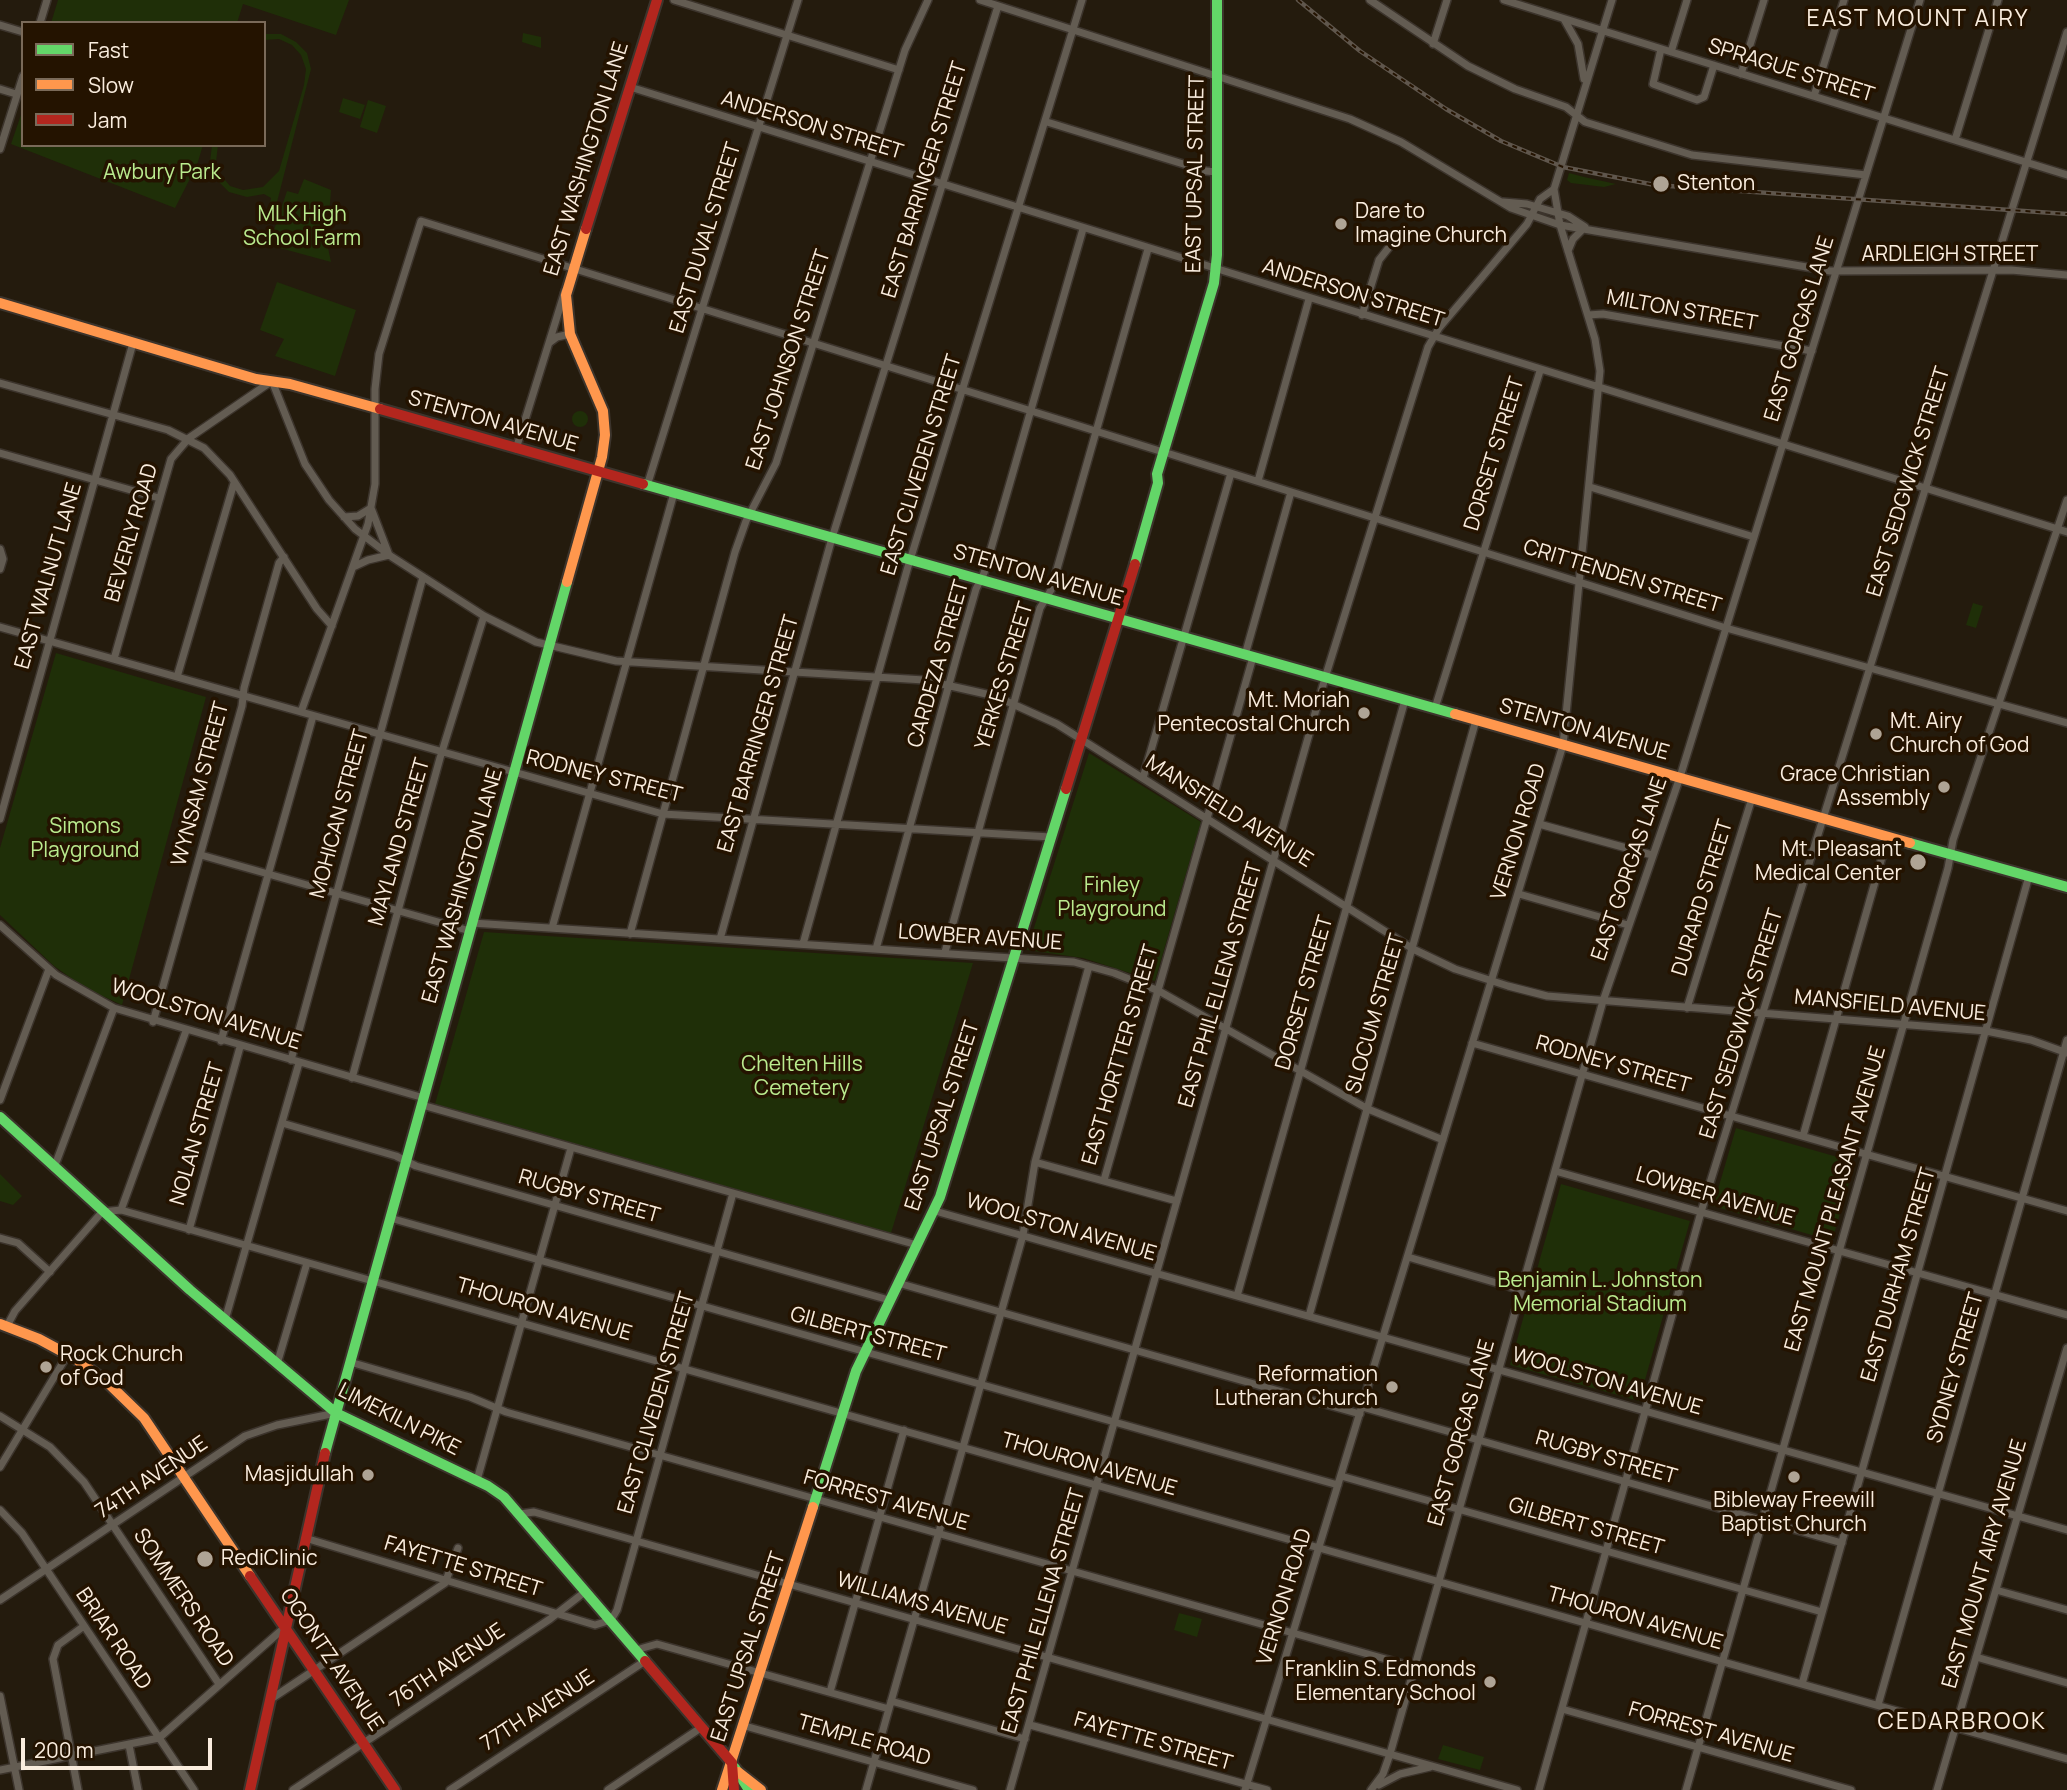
<!DOCTYPE html>
<html>
<head>
<meta charset="utf-8">
<style>
  body { margin:0 }
  #map { position:relative; width:2067px; height:1790px; overflow:hidden; background:#241b0d; font-family:Manrope,sans-serif }
  canvas { display:block }
  .legend { position:absolute; left:21px; top:21px; width:245px; height:126px; box-sizing:border-box; background:#241300; border:2px solid #7a6a59; margin:0; padding:9px 12px; list-style:none; font-size:21px; color:#faedde }
  .legend li { display:flex; align-items:center; gap:14px; height:35px }
  .legend b { width:35px; border:2px solid #7a6a59 }
  .scale { position:absolute; left:21px; top:1738px; width:191px; height:32px; box-sizing:border-box; border:4px solid #faedde; border-top:0; padding-left:9px; font-size:21px; line-height:24px; white-space:nowrap; color:#faedde; -webkit-text-stroke:5px #241300; paint-order:stroke }
</style>
</head>
<body>
<div id="map">
<canvas width="2067" height="1790"></canvas>
<ul class="legend">
<li><b style="height:9px;background:#63d668"></b>Fast</li>
<li><b style="height:9px;background:#ff974d"></b>Slow</li>
<li><b style="height:9px;background:#b3261e"></b>Jam</li>
</ul>
<div class="scale">200 m</div>
</div>
<script>
const ctx = document.querySelector('canvas').getContext('2d');
ctx.lineJoin = 'round';
function fill(path, color) { ctx.fillStyle = color; ctx.fill(path, 'evenodd'); }
const shape = rows => new Path2D(rows.map(r => 'M' + r).join(''));
function strokePath(path, color, width, dash) { ctx.strokeStyle = color; ctx.lineWidth = width; ctx.lineCap = dash ? 'butt' : 'round'; ctx.setLineDash(dash || []); ctx.stroke(path); }
function drawText(font, color, halo, rows, align = 'center') {
  ctx.font = font + ' Manrope,sans-serif'; ctx.lineWidth = 7; ctx.setLineDash([]); ctx.textBaseline = 'middle'; ctx.strokeStyle = halo; ctx.fillStyle = color; for (const [text, x, y, turn = 0] of rows) {
    ctx.save(); ctx.translate(x, y); ctx.rotate((+turn || 0) * Math.PI / 180); ctx.textAlign = isNaN(turn) ? turn : align; if (halo) ctx.strokeText(text, 0, 0); ctx.fillText(text, 0, 0); ctx.restore();
  }
}
const green = shape([
  [58,0,349,0,336,35,243,4,237,23,51,23],
  [523,33,541,37,541,48,522,42],
  [264,34,281,34,296,42,307,53,311,69,276,206,270,204,271,198,264,194,247,197,229,192,216,179,210,162,212,145,218,145,216,162,220,174,230,186,243,190,263,187,279,171,304,85,306,69,301,55,292,45,279,39,264,40],
  [343,98,365,105,360,119,339,112],
  [368,100,386,106,377,133,360,127],
  [23,109,23,145,203,145,197,165,175,208,11,144],
  [1569,173,1584,177,1616,184,1604,187,1571,183,1567,180],
  [304,179,331,190,327,243,331,262,269,245,287,191,298,194],
  [277,282,356,310,335,376,275,356,284,339,260,330],
  '572 419a8 8 0 1 1 16 0a8 8 0 1 1-16 0Z',
  [1973,603,1983,606,1976,628,1966,625],
  [56,653,206,697,122,1005,85,988,54,966,0,915,0,848],
  [1089,753,1201,822,1155,981,1083,958,1027,950],
  [484,932,973,963,891,1233,435,1104],
  [1736,1128,1855,1162,1832,1241,1713,1206],
  [0,1174,22,1196,13,1205,0,1201],
  [1561,1184,1690,1221,1639,1401,1510,1365],
  [1179,1613,1202,1619,1197,1637,1174,1630],
  [1443,1745,1484,1757,1480,1770,1438,1759]
]);
const street = shape([
  [674,0,899,70],
  [980,0,1350,119,1401,142,1511,208,1560,225,1830,271,2011,270,2067,275],
  [1370,0,1468,66,1515,89,1566,107,1585,122,1692,155,1866,175],
  [1504,0,2067,175],
  [1564,19,1578,44,1584,79],
  [40,23,47,0],
  [0,25,23,32],
  [1433,44,1447,0],
  [1661,49,1653,84,1697,100,1704,97,1714,65],
  [1671,52,1687,0],
  [1741,74,1764,0],
  [630,87,2067,532],
  [0,89,16,94],
  [1814,96,1844,0],
  [1047,122,1206,171,1217,172],
  [1955,140,1998,0],
  [0,149,23,76],
  [1503,202,1527,204,1568,216,1585,227],
  [1568,251,1573,239,1584,228],
  [1362,315,1379,260,1394,241],
  [1588,315,1603,314,1812,351],
  [549,343,557,337,570,334],
  [0,383,168,430,204,448,230,475,317,609,332,626],
  [516,449,565,291],
  [0,453,159,498],
  [1170,454,1726,628,2067,723],
  [1258,481,1309,299],
  [647,486,798,0],
  [1590,487,1754,537],
  [344,517,358,516,371,508,389,555,368,560,353,567],
  [0,549,3,559,0,569],
  [0,627,663,814,1051,837],
  [1245,655,1291,492],
  [114,659,171,459,189,438,272,381,305,464,329,500,355,529,392,557,484,616,536,642,616,661,924,680,995,696,1057,724,1413,949,1455,969,1508,986,1547,996,1986,1031,2031,1040,2067,1053],
  [177,677,234,483],
  [1435,708,1540,371],
  [301,712,368,524,375,484,375,389,379,354,421,221,1163,452],
  [1143,778,1231,473],
  [0,819,133,343],
  [1539,824,1652,855],
  [201,855,470,931],
  [1519,894,1628,925],
  [472,923,1074,962,1114,973,1159,991,1368,1109,1443,1140],
  [0,925,56,975,114,1008,424,1098],
  [552,928,674,493],
  [630,934,735,552,746,521,776,463,905,50,928,0],
  [720,939,832,538,998,6],
  [803,944,907,570,1082,0],
  [876,949,959,648,976,589,984,573,1083,229],
  [945,952,1040,608,1051,590,1148,249],
  [1687,1008,1752,798],
  [153,1022,242,706,244,688,279,563,284,557],
  [221,1041,313,716],
  [1472,1043,2067,1211],
  [291,1060,423,577],
  [352,1078,440,758,484,616],
  [0,1100,49,969],
  [422,1105,917,1245],
  [282,1123,396,1156,416,1166,889,1300],
  [1803,1136,1888,836],
  [1035,1162,1177,1201],
  [54,1168,114,1008],
  [1555,1171,2067,1315],
  [1104,1180,1253,657],
  [121,1210,186,1031],
  [935,1211,2067,1530],
  [390,1218,1338,1485],
  [189,1230,240,1047],
  [0,1238,18,1243,50,1272],
  [1408,1257,1521,1290],
  [898,1283,1360,1414],
  [1237,1296,1405,700],
  [1309,1316,1476,720],
  [225,1320,299,1063],
  [7,1326,15,1311,102,1212,121,1210,2067,1759],
  [350,1362,470,1397,506,1412,1414,1667],
  [277,1364,307,1263],
  [1362,1407,1842,1543],
  [0,1416,50,1447,84,1482,219,1684],
  [0,1467,68,1354],
  [1341,1476,1822,1612],
  [477,1480,571,1148],
  [0,1510,22,1533,194,1790],
  [520,1514,534,1512,1517,1790],
  [305,1538,595,1625,611,1620,617,1610,733,1193],
  [1996,1590,2067,1610],
  [0,1600,245,1436,277,1425,336,1413],
  [636,1650,657,1644,889,1709],
  [1976,1657,2067,1683],
  [1802,1684,2029,876],
  [830,1692,904,1430],
  [0,1696,19,1790],
  [271,1699,445,1583,458,1548],
  [891,1701,1025,1739],
  [1878,1705,2067,1040],
  [1562,1709,1851,1790],
  [1030,1725,1267,1790],
  [745,1726,973,1790],
  [129,1745,138,1790],
  [0,1770,159,1738,284,1628],
  [1379,1785,1400,1774,1430,1767],
  [78,1790,53,1659,58,1645,84,1626],
  [293,1790,550,1619,586,1591],
  [450,1790,645,1661],
  [608,1790,702,1727],
  [866,1790,1023,1235,1035,1162,1089,966],
  [1010,1790,1325,678,1428,347,1439,328,1527,224,1540,199,1554,189],
  [1245,1790,1563,745,1600,371,1595,339,1560,225,1554,189,1612,0],
  [1371,1790,1383,1774,1390,1754,1603,1001,1680,777,1920,0],
  [1539,1790,1701,1212,2067,32],
  [1686,1790,1948,868,1953,840,2067,500],
  [1937,1790,2067,1348]
]);
const fast = shape([
  [643,484,1455,714],
  [1135,564,1158,483,1157,474,1214,283,1217,255,1217,0],
  [1910,843,2067,887],
  [0,1117,190,1290,336,1413,488,1486,504,1497,645,1661],
  [325,1453,567,582],
  [813,1507,856,1371,940,1197,1066,789],
  [735,1768,749,1790]
]);
const slow = shape([
  [0,303,256,379,290,384,380,409],
  [567,582,602,457,605,435,603,411,570,334,566,295,586,229],
  [1455,714,1910,843],
  [0,1324,39,1339,76,1359,108,1383,144,1418,250,1576],
  [738,1772,761,1790],
  [722,1790,813,1507]
]);
const jam = shape([
  [586,229,657,0],
  [380,409,643,484],
  [1066,789,1135,564],
  [250,1576,395,1790],
  [645,1661,732,1763,734,1790],
  [250,1790,325,1453]
]);
const rail = shape([
  [1298,0,1360,51,1446,109,1501,141,1563,167,1655,185,2067,214]
]);
const markers = [
  [1661,184,9,"#afa495"],
  [1341,224,7,"#afa495"],
  [1364,713,7,"#afa495"],
  [1876,734,7,"#afa495"],
  [1944,787,7,"#afa495"],
  [1918,862,9,"#afa495"],
  [46,1367,7,"#afa495"],
  [1392,1387,7,"#afa495"],
  [368,1475,7,"#afa495"],
  [1794,1477,7,"#afa495"],
  [205,1559,9,"#afa495"],
  [1490,1682,7,"#afa495"]
];
const streetNames = [
  ["SPRAGUE STREET",1791,71,17],
  ["ANDERSON STREET",812,126,17],
  ["EAST WASHINGTON LANE",587,159,-73],
  ["EAST UPSAL STREET",1196,174,-89],
  ["EAST BARRINGER STREET",925,180,-73],
  ["EAST DUVAL STREET",706,238,-73],
  ["ARDLEIGH STREET",1950,255],
  ["ANDERSON STREET",1353,294,17],
  ["MILTON STREET",1682,311,10],
  ["EAST GORGAS LANE",1800,329,-73],
  ["EAST JOHNSON STREET",789,360,-72],
  ["STENTON AVENUE",493,422,16],
  ["DORSET STREET",1495,454,-73],
  ["EAST CLIVEDEN STREET",922,465,-73],
  ["EAST SEDGWICK STREET",1909,482,-73],
  ["BEVERLY ROAD",132,533,-74],
  ["EAST WALNUT LANE",49,576,-74],
  ["STENTON AVENUE",1038,576,16],
  ["CRITTENDEN STREET",1622,577,17],
  ["CARDEZA STREET",939,664,-74],
  ["YERKES STREET",1005,676,-73],
  ["STENTON AVENUE",1584,730,16],
  ["EAST BARRINGER STREET",759,734,-74],
  ["RODNEY STREET",604,777,14],
  ["WYNSAM STREET",201,784,-75],
  ["MANSFIELD AVENUE",1229,812,32],
  ["MOHICAN STREET",340,814,-75],
  ["VERNON ROAD",1519,832,-73],
  ["MAYLAND STREET",400,842,-74],
  ["EAST GORGAS LANE",1630,869,-71],
  ["EAST WASHINGTON LANE",463,886,-74],
  ["DURARD STREET",1703,898,-73],
  ["LOWBER AVENUE",980,938,4],
  ["EAST PHIL ELLENA STREET",1221,985,-74],
  ["DORSET STREET",1305,993,-74],
  ["MANSFIELD AVENUE",1890,1006,5],
  ["SLOCUM STREET",1376,1014,-74],
  ["WOOLSTON AVENUE",206,1015,17],
  ["EAST SEDGWICK STREET",1742,1024,-73],
  ["EAST HORTTER STREET",1121,1055,-74],
  ["RODNEY STREET",1613,1065,16],
  ["EAST UPSAL STREET",943,1116,-72],
  ["NOLAN STREET",198,1134,-74],
  ["RUGBY STREET",589,1197,16],
  ["LOWBER AVENUE",1715,1197,16],
  ["EAST MOUNT PLEASANT AVENUE",1836,1199,-74],
  ["WOOLSTON AVENUE",1061,1228,16],
  ["EAST DURHAM STREET",1899,1275,-74],
  ["THOURON AVENUE",544,1310,16],
  ["GILBERT STREET",868,1335,15],
  ["SYDNEY STREET",1956,1368,-74],
  ["WOOLSTON AVENUE",1607,1382,16],
  ["EAST CLIVEDEN STREET",657,1403,-74],
  ["LIMEKILN PIKE",399,1420,27],
  ["EAST GORGAS LANE",1462,1433,-74],
  ["RUGBY STREET",1606,1458,16],
  ["THOURON AVENUE",1089,1465,16],
  ["74TH AVENUE",152,1478,-34],
  ["FORREST AVENUE",886,1501,16],
  ["GILBERT STREET",1586,1527,16],
  ["EAST MOUNT AIRY AVENUE",1985,1564,-74],
  ["FAYETTE STREET",463,1567,17],
  ["VERNON ROAD",1285,1597,-73],
  ["SOMMERS ROAD",183,1598,56],
  ["WILLIAMS AVENUE",922,1604,16],
  ["EAST PHIL ELLENA STREET",1044,1611,-74],
  ["THOURON AVENUE",1635,1619,16],
  ["BRIAR ROAD",113,1639,56],
  ["EAST UPSAL STREET",749,1647,-72],
  ["OGONTZ AVENUE",331,1660,56],
  ["76TH AVENUE",448,1666,-34],
  ["77TH AVENUE",538,1711,-33],
  ["FORREST AVENUE",1711,1733,16],
  ["TEMPLE ROAD",864,1741,16],
  ["FAYETTE STREET",1153,1742,16]
];
const parkNames = [
  ["Awbury Park",162,173],
  ["MLK High",302,215],
  ["School Farm",302,239],
  ["Simons",85,827],
  ["Playground",85,851],
  ["Finley",1112,886],
  ["Playground",1112,910],
  ["Chelten Hills",802,1065],
  ["Cemetery",802,1089],
  ["Benjamin L. Johnston",1600,1281],
  ["Memorial Stadium",1600,1305]
];
const poiNames = [
  ["Stenton",1677,184,"left"],
  ["Dare to",1355,212,"left"],
  ["Imagine Church",1355,236,"left"],
  ["Mt. Moriah",1350,701],
  ["Pentecostal Church",1350,725],
  ["Mt. Airy",1890,722,"left"],
  ["Church of God",1890,746,"left"],
  ["Grace Christian",1930,775],
  ["Assembly",1930,799],
  ["Mt. Pleasant",1902,850],
  ["Medical Center",1902,874],
  ["Rock Church",60,1355,"left"],
  ["of God",60,1379,"left"],
  ["Reformation",1378,1375],
  ["Lutheran Church",1378,1399],
  ["Masjidullah",354,1475],
  ["Bibleway Freewill",1794,1501,"center"],
  ["Baptist Church",1794,1525,"center"],
  ["RediClinic",221,1559,"left"],
  ["Franklin S. Edmonds",1476,1670],
  ["Elementary School",1476,1694]
];
const neighbourhoodNames = [
  ["EAST MOUNT AIRY",1918,20],
  ["CEDARBROOK",1962,1723]
];
fill(green, '#1f2f08');
strokePath(street, '#3c342c', 10);
strokePath(fast, '#3c342c', 14);
strokePath(slow, '#3c342c', 14);
strokePath(jam, '#3c342c', 14);
strokePath(street, '#635c52', 7);
strokePath(fast, '#63d668', 10);
strokePath(slow, '#ff974d', 10);
strokePath(jam, '#b3261e', 10);
strokePath(rail, '#5f564c', 4.5);
strokePath(rail, '#241300', 2, [5]);
for (const [x, y, r, color] of markers) { const dot = new Path2D(); dot.arc(x, y, r, 0, 2 * Math.PI); ctx.fillStyle = color; ctx.fill(dot); strokePath(dot, '#241300', 2.5); }
drawText('21px', '#faedde', '#241300', streetNames);
drawText('21px', '#baeb8e', '#241300', parkNames);
drawText('21px', '#faedde', '#241300', poiNames, 'right');
ctx.letterSpacing = '2px';
drawText('23px', '#faedde', '#241300', neighbourhoodNames);
ctx.letterSpacing = '0px';
</script>
</body>
</html>
